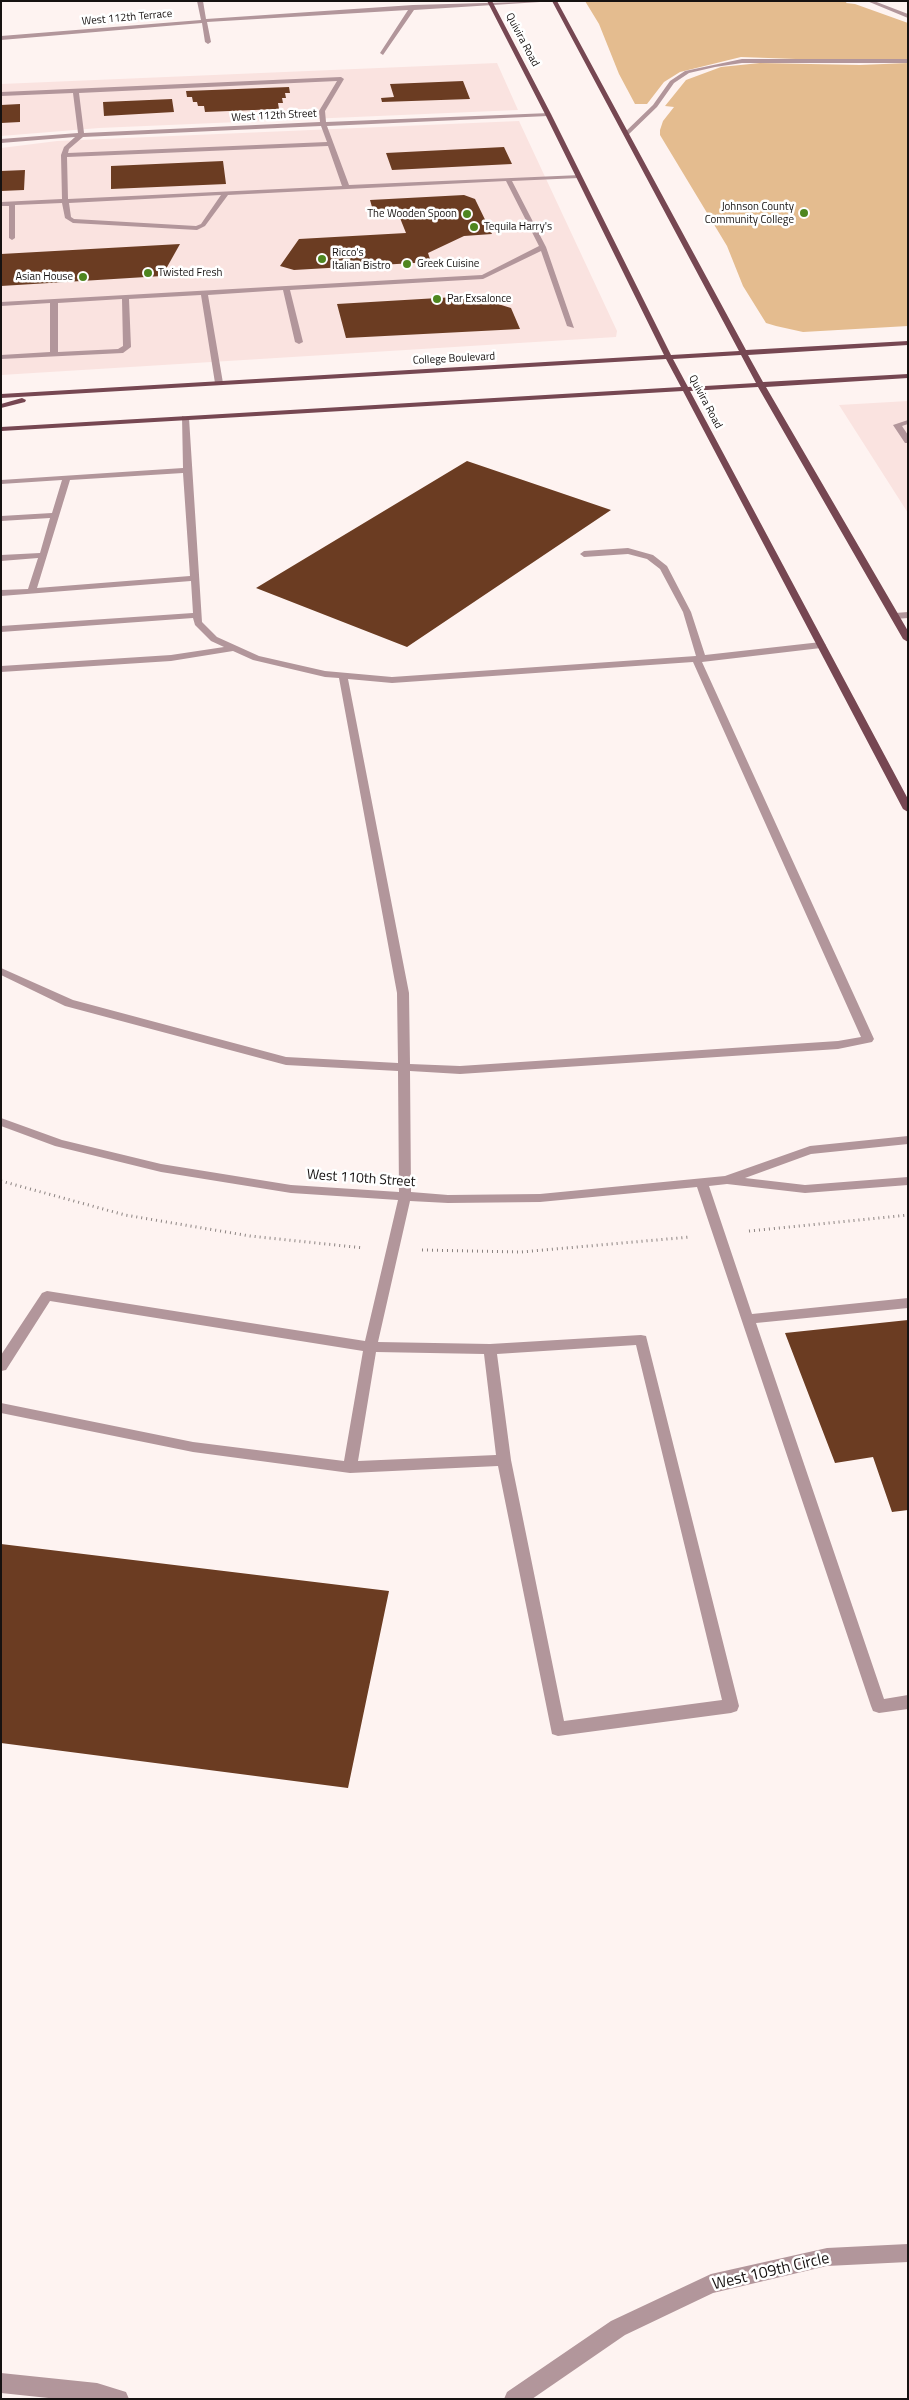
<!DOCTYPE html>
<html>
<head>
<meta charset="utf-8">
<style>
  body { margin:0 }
  #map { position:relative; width:909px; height:2400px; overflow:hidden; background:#fef3f1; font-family:"Titillium Web",sans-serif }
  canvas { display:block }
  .frame { position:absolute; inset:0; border:2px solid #161211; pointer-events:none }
</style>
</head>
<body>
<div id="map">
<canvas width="909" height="2400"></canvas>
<div class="frame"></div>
</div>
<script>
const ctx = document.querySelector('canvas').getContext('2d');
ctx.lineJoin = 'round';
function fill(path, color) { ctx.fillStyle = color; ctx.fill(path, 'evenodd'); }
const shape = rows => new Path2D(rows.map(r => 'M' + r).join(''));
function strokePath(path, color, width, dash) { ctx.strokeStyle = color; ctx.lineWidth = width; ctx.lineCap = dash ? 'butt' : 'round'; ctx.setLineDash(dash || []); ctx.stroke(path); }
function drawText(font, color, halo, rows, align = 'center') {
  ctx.font = font + ' "Titillium Web",sans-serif'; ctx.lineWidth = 5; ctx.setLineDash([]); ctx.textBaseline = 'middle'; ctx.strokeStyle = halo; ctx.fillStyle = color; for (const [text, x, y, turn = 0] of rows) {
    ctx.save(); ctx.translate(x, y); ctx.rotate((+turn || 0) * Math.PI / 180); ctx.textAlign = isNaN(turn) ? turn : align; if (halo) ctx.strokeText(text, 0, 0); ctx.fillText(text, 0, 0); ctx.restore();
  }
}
const built = shape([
  [497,63,518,110,99,128,1,136,1,84],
  [519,121,617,331,616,337,1,375,1,148,57,141],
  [908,401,908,513,839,405]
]);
const green = shape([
  [585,1,847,1,846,3,855,4,908,23,908,59,823,60,741,57,680,72,664,82,647,104,635,104,619,74,599,24],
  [760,63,860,65,908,63,908,326,803,332,776,326,766,323,743,286,727,246,660,135,660,130,663,121,674,107,665,106,686,80,721,67]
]);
const building = shape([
  [463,81,470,99,382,102,381,98,394,97,390,84],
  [289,87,290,93,285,93,286,98,282,98,283,103,278,103,279,109,205,112,204,106,198,106,197,102,193,102,192,97,187,97,186,91],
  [172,99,174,112,104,116,103,102],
  [20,104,20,122,1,123,1,105],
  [504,147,512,164,392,170,386,153],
  [223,161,226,184,111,189,111,166],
  [25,170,24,190,1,191,1,171],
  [464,195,475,199,492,234,464,236,428,253,431,262,294,270,280,266,299,239,406,233,398,213,374,214,370,200],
  [180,244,162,276,1,286,1,254],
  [472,296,511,308,520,329,346,338,337,304],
  [467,461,611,510,407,647,256,588],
  [908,1320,908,1510,892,1512,873,1457,835,1463,785,1333],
  [1,1544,389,1591,348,1788,1,1743]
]);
const path = shape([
  [1,1181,125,1215,250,1236,364,1248],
  [749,1231,908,1215],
  [422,1250,521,1252,690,1237]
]);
const minor = shape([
  [197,1,203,1,206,19,413,5,556,1,414,10,383,55,380,53,408,10,207,22,211,42,208,44,205,42,202,23,1,40,1,36,201,20,197,1],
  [867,1,874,1,908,14,908,18,867,1],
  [742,59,908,59,908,63,742,63,715,67,689,73,674,83,657,107,628,135,623,134,653,105,670,81,685,71,742,59],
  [341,77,344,79,325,111,326,122,550,113,548,116,327,126,349,185,581,175,579,178,512,181,546,247,574,328,567,326,541,251,483,279,290,290,303,342,299,344,295,342,283,290,208,295,223,383,219,385,215,383,201,295,129,299,131,347,123,353,1,359,1,355,50,352,50,303,1,306,1,302,482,275,539,246,506,181,228,195,205,226,197,230,73,223,65,218,62,203,15,205,15,238,12,240,9,238,9,206,1,206,1,202,62,199,61,155,64,147,75,137,1,143,1,139,78,133,73,93,1,96,1,92,341,77],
  [337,81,319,111,320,122,84,133,79,93,337,81],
  [321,126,327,142,68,153,69,149,83,137,321,126],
  [328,146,342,186,68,199,67,157,328,146],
  [221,195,201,224,196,226,74,219,71,217,69,203,221,195],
  [122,299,123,346,118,349,58,352,58,303,122,299],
  [182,416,189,418,202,622,217,637,259,656,325,671,392,677,696,656,683,612,660,569,647,559,628,554,584,557,580,554,584,551,628,548,653,555,667,566,691,612,705,655,821,642,826,645,821,648,702,662,874,1039,872,1042,838,1049,460,1074,410,1071,411,1192,448,1195,540,1194,725,1176,810,1146,908,1136,908,1144,811,1154,745,1178,805,1185,908,1177,908,1185,805,1193,727,1184,709,1186,752,1314,908,1298,908,1308,756,1323,884,1699,908,1695,908,1709,879,1713,873,1711,871,1706,697,1187,540,1202,448,1203,410,1201,378,1342,490,1344,641,1335,646,1336,739,1706,737,1711,731,1713,558,1736,552,1734,498,1466,350,1473,193,1452,1,1413,1,1403,193,1442,344,1461,363,1351,50,1301,6,1370,1,1371,1,1355,42,1293,47,1291,365,1341,398,1200,291,1193,161,1172,55,1146,1,1126,1,1118,62,1140,161,1164,291,1185,399,1192,398,1071,286,1065,65,1006,1,975,1,968,73,1000,286,1057,398,1063,397,993,339,678,325,677,253,660,233,651,171,661,1,672,1,666,171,655,224,647,211,641,195,625,193,618,1,632,1,626,193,613,191,581,1,596,1,590,28,589,38,558,1,561,1,555,40,553,50,518,1,521,1,516,52,513,62,480,1,484,1,480,183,468,182,416],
  [183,473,190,576,37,588,70,480,183,473],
  [693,662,861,1037,838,1041,460,1066,410,1064,409,993,348,679,392,683,693,662],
  [636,1345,722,1700,564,1721,511,1460,497,1354,636,1345],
  [376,1352,484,1354,496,1455,358,1461,376,1352],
  [908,420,908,424,902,426,908,435,908,443,905,443,893,425,908,420],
  [908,612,908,618,895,619,891,616,895,613,908,612],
  [908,2244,908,2262,827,2266,713,2293,625,2335,532,2399,504,2399,507,2392,611,2321,711,2274,827,2248,908,2244],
  [1,2373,97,2383,126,2392,129,2399,58,2399,1,2393,1,2373]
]);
const major = shape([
  [487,1,492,1,551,114,671,355,739,351,552,1,557,1,746,350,908,341,908,345,748,355,763,382,908,374,908,378,766,387,908,631,908,642,903,639,758,387,690,391,908,799,908,812,903,809,683,391,1,431,1,427,681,387,666,359,1,398,1,394,664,355,545,114,487,1],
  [741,355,756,383,688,387,673,359,741,355],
  [22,398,26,400,25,402,1,408,1,404,22,398]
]);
const markers = [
  [804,213,5,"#4e8620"],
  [467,214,5,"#4e8620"],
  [474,227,5,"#4e8620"],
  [322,259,5,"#4e8620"],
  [407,264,5,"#4e8620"],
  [148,273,5,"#4e8620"],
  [83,277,5,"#4e8620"],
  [437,299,5,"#4e8620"]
];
const farStreetnames = [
  ["West 112th Terrace",127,18,-5],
  ["Quivira Road",522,40,62],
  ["West 112th Street",274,116,-3],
  ["College Boulevard",454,359,-3],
  ["Quivira Road",705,402,62]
];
const farPoinames = [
  ["Johnson County",794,207,"right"],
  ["Community College",794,220,"right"],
  ["The Wooden Spoon",457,214,"right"],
  ["Tequila Harry's",484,227],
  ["Ricco's",332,253],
  ["Italian Bistro",332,266],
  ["Greek Cuisine",417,264],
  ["Twisted Fresh",158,273],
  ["Asian House",73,277,"right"],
  ["Par Exsalonce",447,299]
];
const streetNames = [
  ["West 110th Street",361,1179,4]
];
const nearStreetnames = [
  ["West 109th Circle",771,2272,-13]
];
fill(built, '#fae3e0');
fill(green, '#e4bc8f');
fill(building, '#6b3c22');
strokePath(path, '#8b8381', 3, [1, 4]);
fill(minor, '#b2969b');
fill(major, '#764752');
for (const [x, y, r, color] of markers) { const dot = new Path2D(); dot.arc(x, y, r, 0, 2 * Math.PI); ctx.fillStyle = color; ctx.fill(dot); strokePath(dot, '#fff', 2); }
drawText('11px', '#161211', '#fff', farStreetnames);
drawText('11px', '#161211', '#fff', farPoinames, 'left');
drawText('14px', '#161211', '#fff', streetNames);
drawText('16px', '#161211', '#fff', nearStreetnames);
</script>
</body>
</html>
